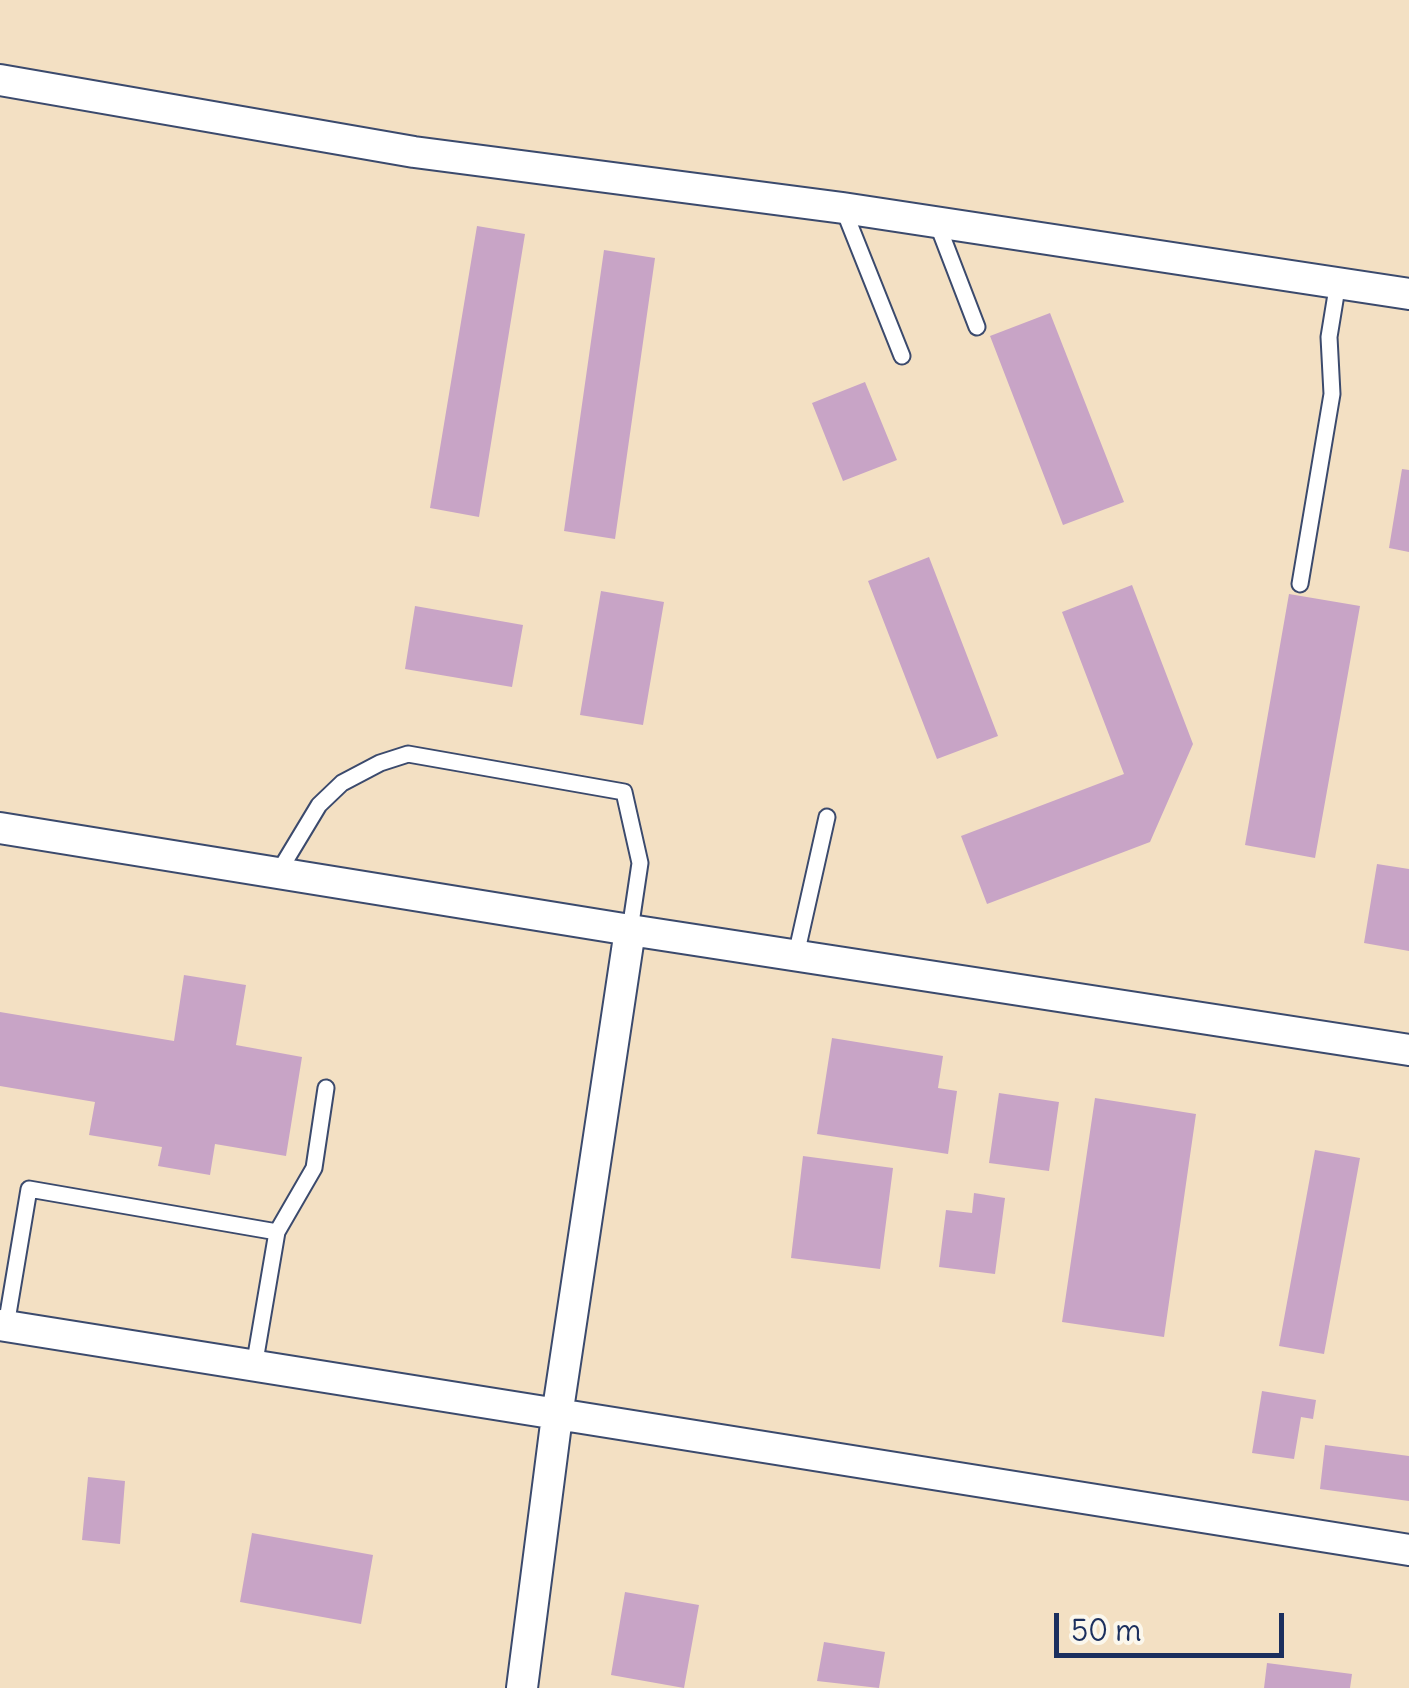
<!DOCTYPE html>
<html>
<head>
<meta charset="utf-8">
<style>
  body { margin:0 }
  #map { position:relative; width:1409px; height:1688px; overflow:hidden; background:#f3e0c3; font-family:Delius,sans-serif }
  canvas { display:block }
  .scale { position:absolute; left:1054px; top:1613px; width:230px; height:45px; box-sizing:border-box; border:5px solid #1b2f5e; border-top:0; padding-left:12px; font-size:30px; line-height:35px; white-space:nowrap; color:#1b2f5e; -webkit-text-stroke:8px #fbf7ec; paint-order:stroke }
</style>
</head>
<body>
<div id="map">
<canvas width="1409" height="1688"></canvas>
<div class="scale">50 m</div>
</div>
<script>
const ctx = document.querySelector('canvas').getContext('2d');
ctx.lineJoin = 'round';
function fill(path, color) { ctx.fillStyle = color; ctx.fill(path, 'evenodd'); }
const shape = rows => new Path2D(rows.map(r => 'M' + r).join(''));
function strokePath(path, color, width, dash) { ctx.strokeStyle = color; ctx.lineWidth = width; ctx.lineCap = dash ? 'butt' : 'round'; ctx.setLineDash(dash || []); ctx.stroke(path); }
const building = shape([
  [477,226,525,234,479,517,430,508],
  [604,250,655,258,615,539,564,531],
  [1050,313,1124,502,1063,525,990,336],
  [865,382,897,460,843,481,812,403],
  [1402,469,1409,470,1409,552,1389,548],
  [929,557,998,736,937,759,868,581],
  [1132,585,1193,744,1150,842,987,904,961,836,1124,774,1062,612],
  [601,591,664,602,643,725,580,715],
  [1289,594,1360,606,1315,858,1245,845],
  [415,606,523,625,512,687,405,669],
  [1377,864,1409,869,1409,951,1364,943],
  [184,975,246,985,236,1045,302,1057,286,1156,215,1144,210,1175,158,1166,162,1147,89,1135,95,1102,0,1086,0,1012,174,1041],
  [832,1038,943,1056,938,1088,957,1091,948,1154,817,1134],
  [999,1093,1059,1102,1049,1171,989,1163],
  [1095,1098,1196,1114,1164,1337,1062,1322],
  [1315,1150,1360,1158,1324,1354,1279,1346],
  [803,1156,893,1168,880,1269,791,1258],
  [974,1193,1005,1198,995,1274,939,1267,946,1210,972,1213],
  [1262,1391,1316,1400,1313,1419,1301,1417,1294,1459,1252,1453],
  [1325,1445,1409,1456,1409,1501,1320,1489],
  [88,1477,125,1481,120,1544,82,1540],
  [252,1533,373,1555,361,1624,240,1602],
  [625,1592,699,1605,684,1688,611,1675],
  [824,1642,885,1652,879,1688,817,1681],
  [1267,1663,1352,1674,1350,1688,1264,1688]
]);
const service = shape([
  [843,208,902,356],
  [937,223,977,327],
  [1300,584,1332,394,1329,337,1338,282],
  [278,873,319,805,342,783,380,763,408,754,624,792,640,863,630,930],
  [796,955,827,817],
  [277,1232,314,1168,326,1088],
  [6,1326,29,1189,277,1232,254,1367]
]);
const minor = shape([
  [0,80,414,152,843,208,1409,294],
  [0,828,630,930,1409,1050],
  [0,1325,1409,1550],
  [522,1688,557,1416,630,930]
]);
fill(building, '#c8a4c6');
strokePath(service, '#3b4a6d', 19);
strokePath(minor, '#3b4a6d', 34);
strokePath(service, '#fff', 15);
strokePath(minor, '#fff', 30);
</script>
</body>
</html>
